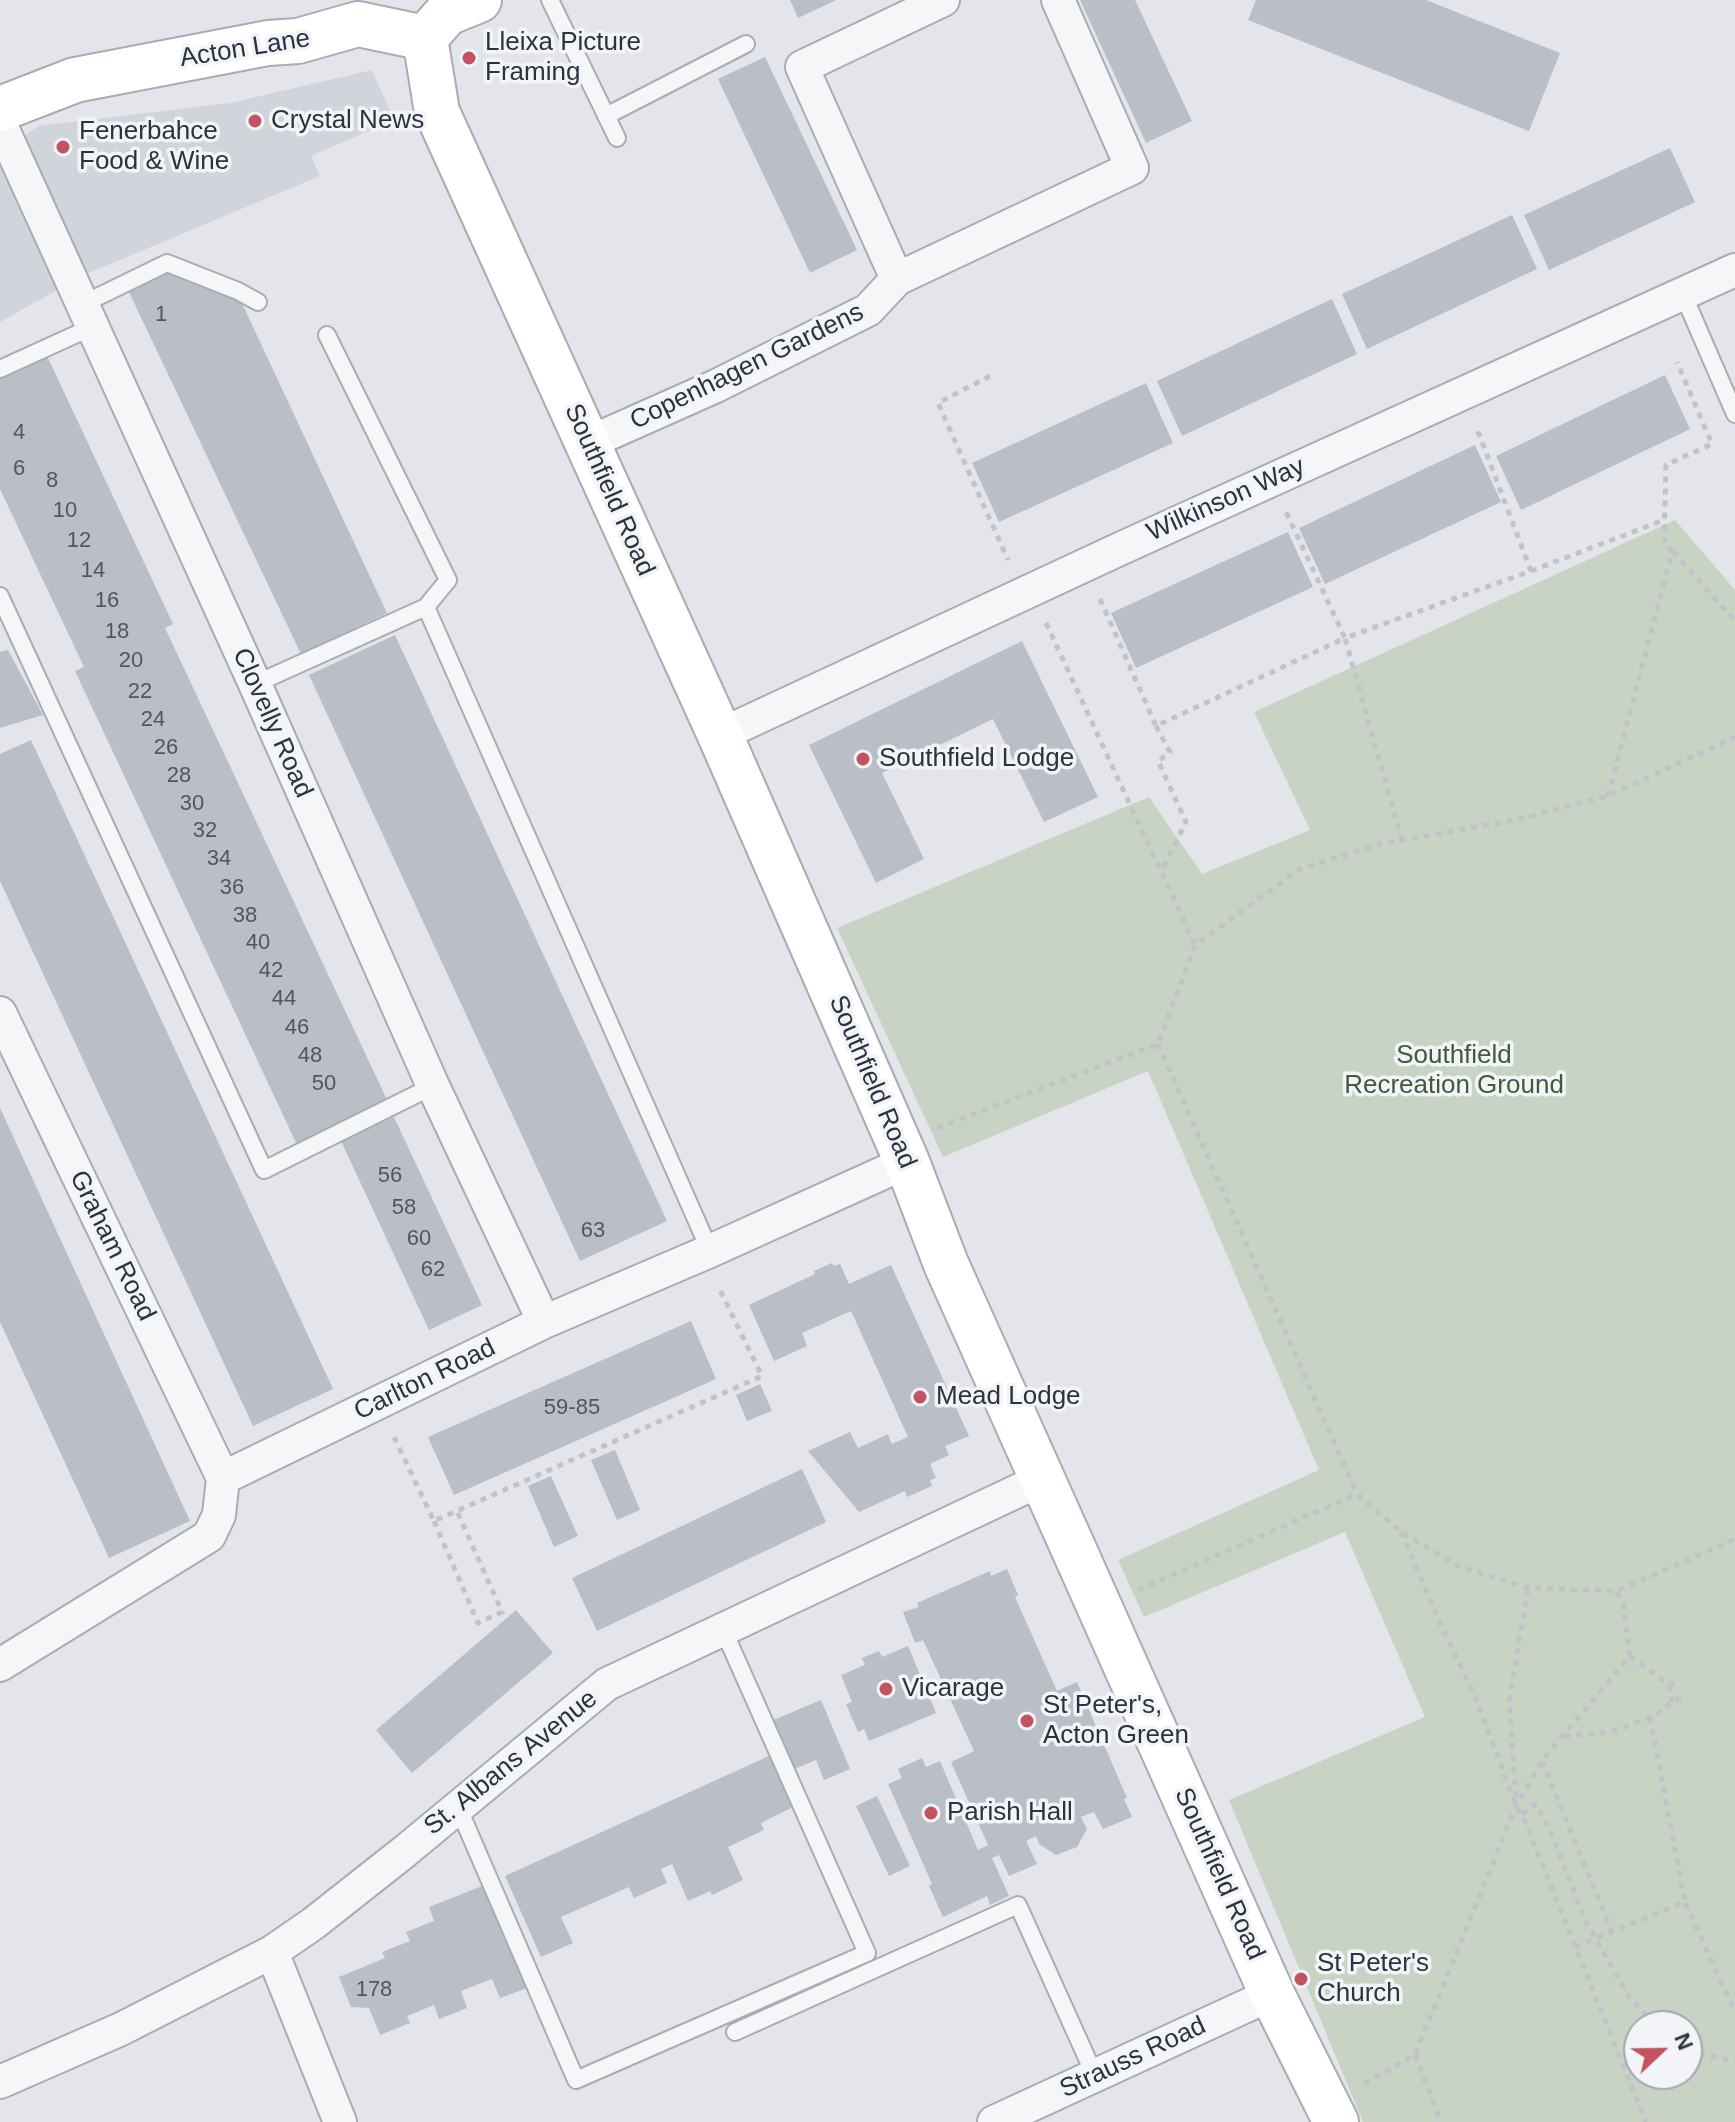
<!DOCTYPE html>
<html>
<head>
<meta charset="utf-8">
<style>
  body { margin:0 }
  #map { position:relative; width:1735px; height:2122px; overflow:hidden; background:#e3e5ea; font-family:Helvetica,sans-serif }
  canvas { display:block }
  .north { position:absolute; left:1623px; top:2010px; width:80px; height:80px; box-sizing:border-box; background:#f2f4f7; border:2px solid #a3a7ae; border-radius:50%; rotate:68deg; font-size:22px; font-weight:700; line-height:32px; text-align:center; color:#2c3340 }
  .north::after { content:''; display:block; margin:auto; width:28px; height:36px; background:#c35360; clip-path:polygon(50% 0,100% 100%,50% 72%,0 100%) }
</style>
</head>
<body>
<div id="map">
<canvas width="1735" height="2122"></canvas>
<div class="north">N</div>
</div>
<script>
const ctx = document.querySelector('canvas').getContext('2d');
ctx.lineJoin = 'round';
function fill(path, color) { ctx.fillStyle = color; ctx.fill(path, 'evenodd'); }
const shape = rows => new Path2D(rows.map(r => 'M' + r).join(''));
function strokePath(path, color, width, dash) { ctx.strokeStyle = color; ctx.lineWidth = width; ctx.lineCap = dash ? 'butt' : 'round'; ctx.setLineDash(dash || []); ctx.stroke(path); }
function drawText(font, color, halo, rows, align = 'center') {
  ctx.font = font + ' Helvetica,sans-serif'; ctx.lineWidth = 7; ctx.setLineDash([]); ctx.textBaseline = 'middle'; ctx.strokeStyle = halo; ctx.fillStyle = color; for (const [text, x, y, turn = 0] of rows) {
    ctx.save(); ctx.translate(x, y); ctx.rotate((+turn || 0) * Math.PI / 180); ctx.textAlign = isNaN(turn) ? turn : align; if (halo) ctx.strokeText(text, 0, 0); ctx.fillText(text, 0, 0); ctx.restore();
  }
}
const built = shape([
  [372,70,394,120,311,156,320,176,84,275,0,322,0,155,38,126,230,103]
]);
const green = shape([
  [1675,520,1735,590,1735,2122,1363,2122,1229,1800,1425,1717,1345,1532,1144,1617,1118,1560,1319,1470,1148,1071,943,1157,837,928,1149,797,1202,874,1310,830,1254,712],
  [1639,2026,1687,2026,1687,2074,1639,2074]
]);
const building = shape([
  [790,0,836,0,798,18],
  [1080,0,1135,0,1192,121,1146,143],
  [1256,0,1426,0,1560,53,1529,131,1248,20],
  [765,57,857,250,810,273,718,79],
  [1670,148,1695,202,1549,270,1524,215],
  [1512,215,1537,269,1367,349,1342,294],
  [172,268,239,297,387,613,301,654,127,288],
  [1332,299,1357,354,1182,436,1157,381],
  [47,356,173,624,165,628,389,1104,298,1147,75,671,84,667,0,489,0,377],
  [1665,375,1690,429,1521,510,1496,456],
  [1146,383,1173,443,999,522,972,463],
  [1475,445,1501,502,1325,584,1299,528],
  [1288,532,1313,587,1136,668,1111,613],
  [395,635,667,1221,580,1261,309,675],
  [1022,641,1098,797,1044,822,993,719,882,773,924,859,876,883,809,745],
  [8,650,43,715,0,728,0,652],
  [31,740,333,1389,253,1426,0,881,0,754],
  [0,1108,190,1521,109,1558,0,1322],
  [394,1117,482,1305,429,1330,341,1141],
  [832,1263,834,1266,840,1264,849,1284,891,1265,969,1436,945,1446,949,1455,930,1464,936,1478,930,1480,932,1486,907,1497,905,1491,859,1512,808,1451,850,1432,858,1448,888,1434,892,1444,908,1437,851,1311,802,1333,807,1346,774,1361,749,1305,815,1274,814,1271],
  [691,1321,716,1379,454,1495,428,1437],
  [760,1384,772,1411,747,1421,736,1395],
  [615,1450,640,1510,617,1520,591,1460],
  [802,1469,826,1522,597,1631,572,1578],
  [551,1476,578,1536,554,1547,528,1486],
  [1007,1569,1018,1595,1015,1597,1057,1691,1077,1682,1127,1798,1124,1799,1132,1817,1103,1829,1094,1812,1081,1817,1087,1829,1077,1847,1056,1855,1039,1844,1036,1836,1026,1841,1037,1864,1009,1876,999,1855,992,1858,1009,1896,990,1905,987,1896,943,1917,929,1886,932,1884,888,1784,902,1778,898,1769,922,1758,926,1767,940,1761,978,1850,988,1845,951,1762,974,1751,923,1640,915,1643,903,1612,919,1607,917,1603,990,1571,991,1576],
  [516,1610,553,1653,412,1773,376,1730],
  [908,1646,936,1713,869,1741,864,1729,858,1732,846,1704,852,1702,841,1675,865,1665,862,1658,879,1651,882,1657],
  [821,1700,850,1769,824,1780,816,1760,792,1770,771,1721],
  [769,1756,793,1807,761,1823,764,1830,728,1847,743,1880,712,1895,710,1891,688,1901,672,1864,661,1869,667,1883,634,1898,629,1887,561,1917,573,1943,541,1957,505,1876],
  [877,1796,910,1866,889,1876,856,1806],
  [487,1884,527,1988,500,1998,492,1979,461,1991,467,2008,439,2019,434,2005,407,2016,410,2023,380,2035,369,2008,351,2007,339,1977,385,1958,382,1952,410,1941,406,1932,434,1921,429,1907]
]);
const path = shape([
  [990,376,938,403,1008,560],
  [1673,552,1735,621],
  [1531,571,1664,520],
  [1100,599,1156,726,1345,638,1286,512],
  [1046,623,1195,945],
  [1156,726,1170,752,1158,761,1186,822,1161,872],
  [1608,796,1672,552,1664,539,1666,465,1712,444,1677,362],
  [1402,841,1345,638,1531,571,1476,426],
  [1158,1044,1357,1494],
  [937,1128,1158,1044,1195,945,1300,869,1381,844,1520,819,1608,796,1735,737],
  [394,1437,434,1521,762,1376,719,1288],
  [434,1521,478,1623,502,1612,457,1511],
  [1401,1532,1444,1632,1476,1698,1516,1806,1522,1814,1646,2122],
  [1138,1590,1357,1494,1401,1532,1458,1566,1528,1588,1617,1591,1735,1539],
  [1630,1656,1669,1685,1677,1681],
  [1669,1685,1672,1702],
  [1650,1717,1685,1902],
  [1564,1736,1611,1732,1655,1716,1672,1702,1684,1696],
  [1542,1761,1612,1932],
  [1516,1797,1509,1701,1528,1588],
  [1522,1814,1536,1804,1549,1828,1586,1922,1629,1997,1656,2026],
  [1575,1947,1685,1902,1735,2013],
  [1687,2052,1735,2061],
  [1415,2055,1441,2122],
  [1364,2084,1415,2055,1516,1806,1542,1761,1630,1656,1623,1603,1617,1591]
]);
const service = shape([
  [550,0,617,138],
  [606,116,746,44],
  [1683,294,1735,414],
  [83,304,167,263,238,291,258,302],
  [327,335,448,580,426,607,710,1251],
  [0,369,92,327],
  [0,596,264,1170,433,1086],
  [255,684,426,607],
  [458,1807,576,2080,867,1953,723,1629],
  [735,2032,1018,1905,1095,2076]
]);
const minor = shape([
  [0,123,255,684,433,1086,544,1322],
  [897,279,802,67,943,0],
  [588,443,716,386,868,310,897,279,1132,168,1058,0],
  [720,735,1124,547,1735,270],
  [0,1013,223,1478],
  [0,1665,209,1536,219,1515,223,1478,544,1322,710,1251,907,1162],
  [272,1952,340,2122],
  [0,2082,121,2029,272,1952,314,1923,404,1852,607,1684,1043,1479],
  [994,2122,1272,1994]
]);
const secondary = shape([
  [425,38,437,112,720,735,907,1162,946,1264,1079,1561,1272,1994,1336,2122],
  [425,38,447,13,479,0],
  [0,109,75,80,268,43,298,41,358,24,425,38]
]);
const markers = [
  [469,58,8,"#c35360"],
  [255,121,8,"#c35360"],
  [63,147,8,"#c35360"],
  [863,759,8,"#c35360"],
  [920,1397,8,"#c35360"],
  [886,1689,8,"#c35360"],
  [1027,1721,8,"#c35360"],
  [931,1813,8,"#c35360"],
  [1301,1979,8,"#c35360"]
];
const numberNames = [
  ["1",161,315],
  ["4",19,433],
  ["6",19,469],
  ["8",52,481],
  ["10",65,511],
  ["12",79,541],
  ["14",93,571],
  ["16",107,601],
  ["18",117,632],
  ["20",131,661],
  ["22",140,692],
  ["24",153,720],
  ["26",166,748],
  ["28",179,776],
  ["30",192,804],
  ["32",205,831],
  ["34",219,859],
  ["36",232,888],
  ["38",245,916],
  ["40",258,943],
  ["42",271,971],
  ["44",284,999],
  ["46",297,1028],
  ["48",310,1056],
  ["50",324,1084],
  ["56",390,1176],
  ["58",404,1208],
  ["63",593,1231],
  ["60",419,1239],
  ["62",433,1270],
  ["59-85",572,1408],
  ["178",374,1990]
];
const poiNames = [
  ["Lleixa Picture",485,43],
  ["Framing",485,73],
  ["Crystal News",271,121],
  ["Fenerbahce",79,132],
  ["Food & Wine",79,162],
  ["Southfield Lodge",879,759],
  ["Mead Lodge",936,1397],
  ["Vicarage",902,1689],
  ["St Peter's,",1043,1706],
  ["Acton Green",1043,1736],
  ["Parish Hall",947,1813],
  ["St Peter's",1317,1964],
  ["Church",1317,1994]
];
const streetNames = [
  ["Acton Lane",245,49,-9],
  ["Copenhagen Gardens",747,367,-26],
  ["Southfield Road",609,490,66],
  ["Wilkinson Way",1226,500,-24],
  ["Clovelly Road",272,723,66],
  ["Southfield Road",872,1082,67],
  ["Graham Road",112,1246,64],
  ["Carlton Road",425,1380,-26],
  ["St. Albans Avenue",511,1763,-39],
  ["Southfield Road",1219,1874,66],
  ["Strauss Road",1133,2058,-25]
];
const parkNames = [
  ["Southfield",1454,1056],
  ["Recreation Ground",1454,1086]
];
fill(built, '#d1d4db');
fill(green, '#c8d3c4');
fill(building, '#babec6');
strokePath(service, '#a8acb4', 20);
strokePath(minor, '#a8acb4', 36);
strokePath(secondary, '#a8acb4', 48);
strokePath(path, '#c1c3c8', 5, [6, 6]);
strokePath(service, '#f5f6f8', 16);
strokePath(minor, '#f5f6f8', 32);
strokePath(secondary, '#fff', 44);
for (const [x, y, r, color] of markers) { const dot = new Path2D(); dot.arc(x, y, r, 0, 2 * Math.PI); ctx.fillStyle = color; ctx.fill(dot); strokePath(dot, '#f2f4f7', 3); }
drawText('22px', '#505662', null, numberNames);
drawText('26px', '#2c3340', '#f2f4f7', poiNames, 'left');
drawText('26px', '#2c3340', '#f2f4f7', streetNames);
drawText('26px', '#405b3a', '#f2f4f7', parkNames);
</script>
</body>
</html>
